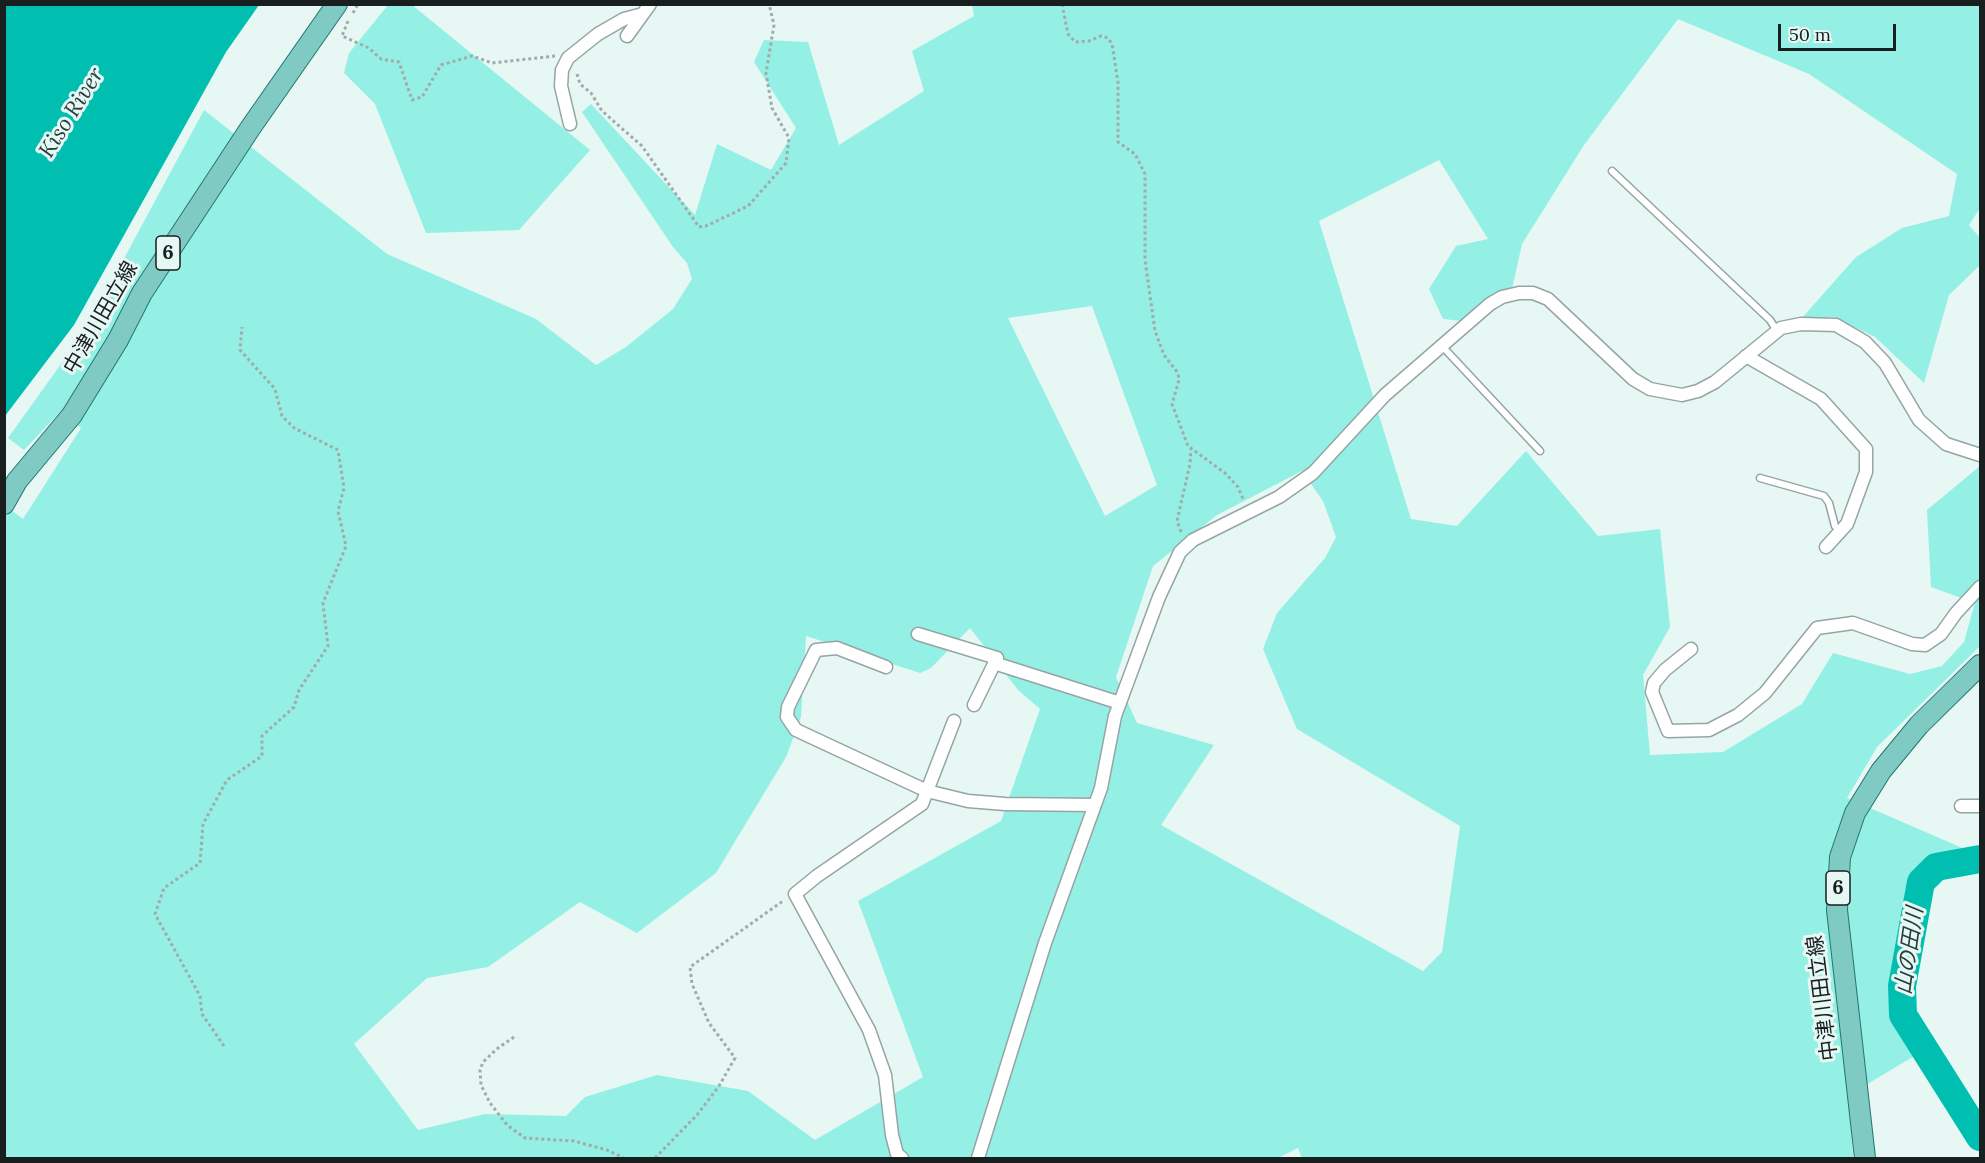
<!DOCTYPE html>
<html>
<head>
<meta charset="utf-8">
<style>
  body { margin:0 }
  #map { position:relative; width:1985px; height:1163px; overflow:hidden; background:#e6f7f4; font-family:Lora,serif }
  canvas { display:block }
  .frame { position:absolute; inset:0; border:6px solid #191f1e; pointer-events:none }
  .scale { position:absolute; left:1778px; top:24px; width:118px; height:27px; box-sizing:border-box; border:3px solid #191f1e; border-top:0; padding-left:8px; font-size:18px; line-height:21px; white-space:nowrap; color:#191f1e; -webkit-text-stroke:4px #e6f7f4; paint-order:stroke }
</style>
</head>
<body>
<div id="map">
<canvas width="1985" height="1163"></canvas>
<div class="frame"></div>
<div class="scale">50 m</div>
</div>
<script>
const ctx = document.querySelector('canvas').getContext('2d');
ctx.lineJoin = 'round';
function fill(path, color) { ctx.fillStyle = color; ctx.fill(path, 'evenodd'); }
const shape = rows => new Path2D(rows.map(r => 'M' + r).join(''));
function strokePath(path, color, width, dash) { ctx.strokeStyle = color; ctx.lineWidth = width; ctx.lineCap = dash ? 'butt' : 'round'; ctx.setLineDash(dash || []); ctx.stroke(path); }
function drawText(font, color, halo, rows, align = 'center') {
  ctx.font = font + ' Lora,"Noto Sans JP",serif'; ctx.lineWidth = 6; ctx.setLineDash([]); ctx.textBaseline = 'middle'; ctx.strokeStyle = halo; ctx.fillStyle = color; for (const [text, x, y, turn = 0] of rows) {
    ctx.save(); ctx.translate(x, y); ctx.rotate((+turn || 0) * Math.PI / 180); ctx.textAlign = isNaN(turn) ? turn : align; if (halo) ctx.strokeText(text, 0, 0); ctx.fillText(text, 0, 0); ctx.restore();
  }
}
const green = shape([
  [388,5,412,5,590,150,519,230,426,233,375,104,344,73,349,53],
  [972,5,1980,5,1980,208,1969,225,1980,238,1980,265,1949,295,1924,383,1875,337,1834,317,1801,319,1856,257,1902,228,1949,216,1957,174,1809,74,1678,19,1584,145,1522,244,1512,289,1486,299,1462,321,1443,319,1429,289,1456,246,1488,239,1439,160,1319,221,1411,519,1457,526,1526,451,1598,536,1660,529,1670,627,1643,675,1650,755,1723,752,1802,704,1833,653,1910,674,1942,666,1964,642,1975,603,1931,587,1927,510,1980,466,1980,646,1877,747,1847,798,1967,850,1968,852,1934,861,1912,877,1908,928,1896,1007,1916,1055,1849,1095,1853,1158,1302,1158,1298,1148,1278,1158,5,1158,4,505,23,519,81,428,60,412,24,450,8,438,86,329,204,110,387,254,536,319,596,365,626,347,673,309,692,279,687,263,673,247,582,112,591,104,695,215,717,144,771,170,796,128,754,62,764,40,808,42,839,145,924,91,912,51,974,16],
  [1092,306,1157,485,1105,516,1008,318],
  [1302,471,1323,501,1336,537,1325,558,1277,613,1263,649,1297,729,1460,826,1442,952,1423,971,1161,825,1214,745,1137,723,1116,677,1153,566,1217,515],
  [970,628,1018,690,1040,709,1001,821,858,901,923,1077,815,1140,748,1091,657,1075,585,1097,566,1116,485,1114,418,1130,354,1044,427,978,488,967,580,902,637,933,716,873,786,757,801,717,806,636,920,673,931,668]
]);
const water = shape([
  [5,4,259,5,226,52,74,325,5,416]
]);
const river = shape([
  [1980,859,1936,867,1921,882,1902,986,1903,1015,1980,1137]
]);
const path = shape([
  [1062,4,1068,34,1075,42,1089,41,1101,36,1108,38,1112,44,1118,82,1118,142,1135,154,1145,174,1145,260,1155,331,1164,355,1178,373,1179,380,1172,404,1188,446,1225,473,1238,487,1244,501],
  [353,13,358,4],
  [348,21,342,36,369,48,381,59,399,62,412,100,422,97,441,65,472,56,492,63,555,56],
  [577,74,580,84,591,93,602,111,642,146,699,227,706,226,748,206,786,163,789,138,772,108,766,73,774,25,769,4],
  [1181,532,1177,521,1190,464,1191,449],
  [514,1037,498,1048,483,1062,480,1070,481,1085,490,1103,507,1125,525,1138,574,1141,607,1150,624,1158],
  [224,1046,202,1014,200,996,155,914,164,888,200,863,203,824,227,780,262,756,262,736,294,707,299,690,328,646,323,603,346,546,338,511,344,488,338,450,294,428,282,416,275,389,240,350,242,327],
  [655,1158,697,1115,719,1086,735,1058,709,1023,692,984,690,967,783,901]
]);
const service = shape([
  [1612,171,1770,320,1777,331],
  [1442,346,1540,451],
  [1760,478,1824,496,1829,503,1835,526,1841,532]
]);
const minor = shape([
  [627,36,650,4],
  [570,124,561,86,562,70,568,58,598,34,624,19,643,14],
  [1746,356,1821,399,1866,449,1866,472,1847,524,1826,547],
  [918,634,997,658,974,705],
  [1691,649,1665,670,1654,683,1652,692,1668,731,1709,730,1738,715,1765,693,1817,628,1853,623,1912,644,1925,645,1941,634,1956,613,1980,587],
  [994,663,1120,703],
  [886,667,837,648,816,650,788,707,787,717,796,730,927,791,968,801,1005,804,1095,805],
  [1961,806,1980,806],
  [902,1158,897,1154,892,1135,885,1075,869,1030,795,894,817,876,922,804,954,721],
  [978,1158,1045,943,1101,788,1115,716,1159,597,1180,552,1193,540,1279,497,1313,473,1385,395,1490,304,1502,297,1519,293,1533,293,1548,299,1633,379,1650,389,1682,395,1698,391,1715,382,1781,328,1801,324,1836,325,1865,342,1885,363,1919,420,1946,444,1980,455]
]);
const primary = shape([
  [4,504,17,481,72,415,118,340,142,293,251,127,337,4],
  [1865,1158,1837,910,1840,857,1855,813,1881,771,1919,725,1980,665]
]);
const shields = [
  [168,253,24],
  [1838,888,24]
];
const shieldNames = [
  ["6",168,253],
  ["6",1838,888]
];
const streetNames = [
  ["中津川田立線",101,318,-60],
  ["中津川田立線",1823,998,-97]
];
const waterNames = [
  ["Kiso River",72,113,-58],
  ["山の田川",1910,951,-82]
];
fill(green, '#94f0e4');
fill(water, '#00bfb0');
strokePath(river, '#00bfb0', 28);
strokePath(service, '#95a5a3', 9);
strokePath(minor, '#95a5a3', 15);
strokePath(primary, '#24776f', 22);
strokePath(path, '#9facaa', 3, [3, 3]);
strokePath(service, '#fff', 6);
strokePath(minor, '#fff', 12);
strokePath(primary, '#7fcac2', 20);
for (const [x, y, w] of shields) { const box = new Path2D(); box.roundRect(x - w / 2, y - 17, w, 34, 4.5); ctx.fillStyle = '#e6f7f4'; ctx.fill(box); strokePath(box, '#191f1e', 1.5); }
drawText('bold 20px', '#191f1e', null, shieldNames);
drawText('21px', '#191f1e', '#e6f7f4', streetNames);
drawText('italic 22px', '#263f3c', '#e6f7f4', waterNames);
</script>
</body>
</html>
